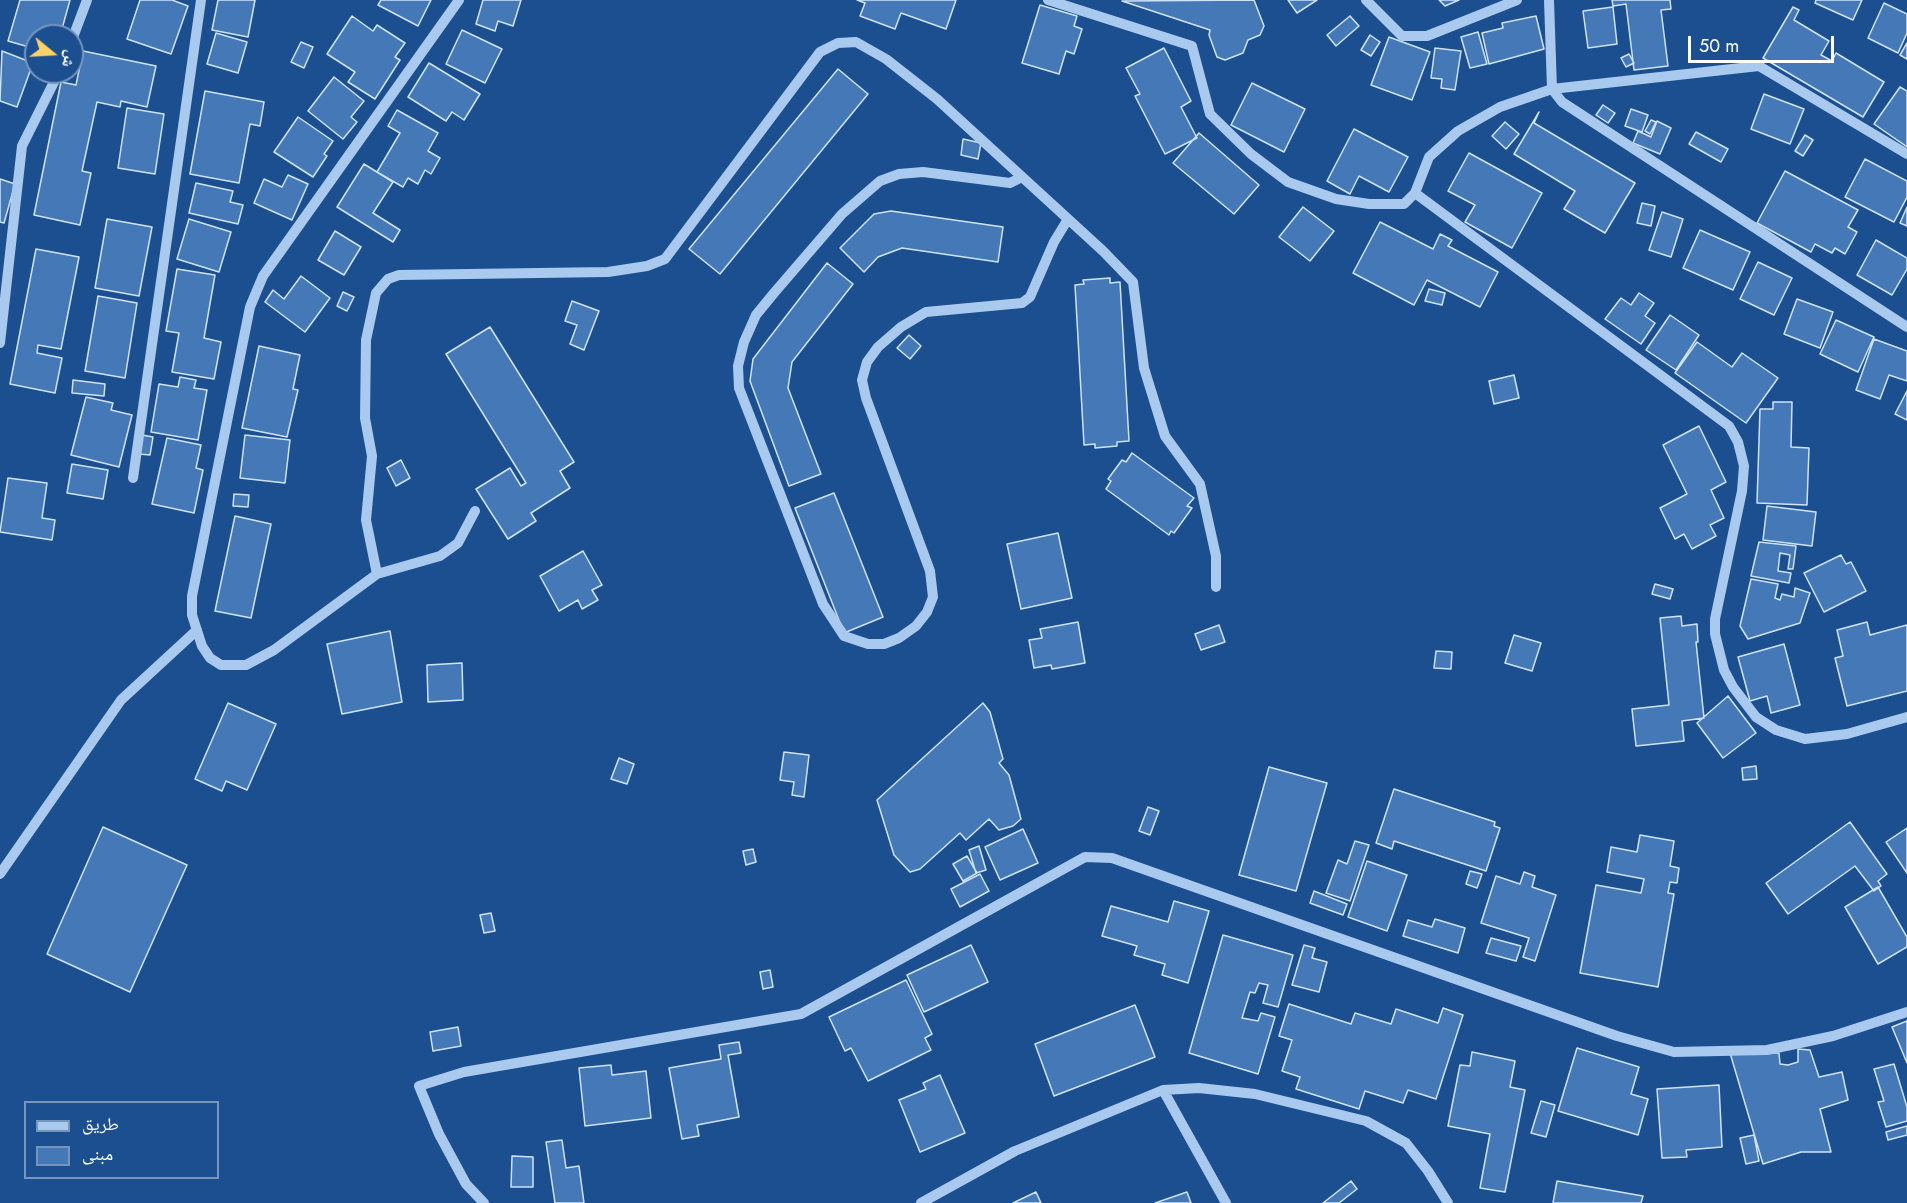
<!DOCTYPE html>
<html>
<head>
<meta charset="utf-8">
<style>
  body { margin:0 }
  #map { position:relative; width:1907px; height:1203px; overflow:hidden; background:#1b4f8f; font-family:Jost,"Noto Naskh Arabic",sans-serif }
  canvas { display:block }
  .legend { position:absolute; left:24px; top:1101px; width:195px; height:78px; box-sizing:border-box; background:#1b4f8f; border:2px solid #7695bc; margin:0; padding:8px 10px; list-style:none; font-size:18px; color:#fff }
  .legend li { display:flex; align-items:center; gap:12px; height:30px }
  .legend b { width:30px; border:2px solid #7695bc }
  .north { position:absolute; left:24px; top:24px; width:60px; height:60px; box-sizing:border-box; background:#1b4f8f; border:2px solid #7695bc; border-radius:50%; rotate:108deg; font-size:16px; font-weight:700; line-height:24px; text-align:center; color:#fff }
  .north::after { content:''; display:block; margin:auto; width:21px; height:27px; background:#ffd166; clip-path:polygon(50% 0,100% 100%,50% 72%,0 100%) }
  .scale { position:absolute; left:1688px; top:36px; width:146px; height:27px; box-sizing:border-box; border:3px solid #fff; border-top:0; padding-left:8px; font-size:18px; line-height:21px; white-space:nowrap; color:#fff; -webkit-text-stroke:4px #1b4f8f; paint-order:stroke }
</style>
</head>
<body>
<div id="map">
<canvas width="1907" height="1203"></canvas>
<ul class="legend">
<li><b style="height:8px;background:#a9c9ee"></b>طريق</li>
<li><b style="height:16px;background:#4478b7"></b>مبنى</li>
</ul>
<div class="north">ش</div>
<div class="scale">50 m</div>
</div>
<script>
const ctx = document.querySelector('canvas').getContext('2d');
ctx.lineJoin = 'round';
function fill(path, color) { ctx.fillStyle = color; ctx.fill(path, 'evenodd'); }
const shape = rows => new Path2D(rows.map(r => 'M' + r).join(''));
function strokePath(path, color, width, dash) { ctx.strokeStyle = color; ctx.lineWidth = width; ctx.lineCap = dash ? 'butt' : 'round'; ctx.setLineDash(dash || []); ctx.stroke(path); }
const building = shape([
  [20,0,70,0,60,36,36,36,36,49,8,41,20,0],
  [140,0,172,0,188,6,171,54,127,39,140,0],
  [218,0,255,0,248,37,212,30,218,0],
  [381,0,431,0,418,26,378,5,381,0],
  [483,0,521,0,513,26,498,21,495,31,476,24,483,0],
  [857,0,956,0,946,29,901,13,895,29,860,16,865,3,857,0],
  [1254,0,1264,26,1260,35,1248,40,1243,53,1225,60,1217,57,1209,35,1210,30,1122,1,1254,0],
  [1288,0,1317,0,1297,13,1288,0],
  [1439,0,1459,0,1445,6,1439,0],
  [1612,0,1670,0,1671,9,1661,10,1668,66,1634,70,1626,4,1613,6,1612,0],
  [1816,0,1862,0,1853,20,1815,3,1816,0],
  [1884,3,1907,14,1907,33,1898,53,1868,38,1884,3],
  [1040,5,1077,16,1074,26,1082,29,1074,54,1066,51,1059,74,1022,63,1040,5],
  [1613,7,1617,44,1588,48,1583,11,1613,7],
  [1793,7,1799,10,1794,20,1829,41,1821,55,1832,61,1836,53,1884,82,1863,117,1763,58,1793,7],
  [352,16,373,31,377,25,405,43,395,57,400,60,375,99,348,82,355,72,327,54,352,16],
  [1350,16,1359,26,1336,46,1327,35,1350,16],
  [1536,16,1544,49,1489,64,1482,33,1503,28,1502,23,1536,16],
  [462,30,502,49,485,83,446,64,462,30],
  [1478,32,1487,64,1470,68,1461,37,1478,32],
  [216,33,247,42,238,73,207,64,216,33],
  [1370,35,1380,42,1371,56,1361,50,1370,35],
  [1389,37,1430,52,1412,100,1371,85,1389,37],
  [301,42,313,47,304,68,291,62,301,42],
  [1907,43,1907,59,1900,55,1907,43],
  [1164,48,1191,101,1181,107,1197,138,1165,154,1135,96,1140,94,1126,68,1164,48],
  [1435,48,1461,51,1455,90,1441,88,1442,79,1431,78,1435,48],
  [2,51,33,63,17,107,0,101,2,51],
  [83,51,156,66,147,107,121,101,120,107,97,102,82,171,91,173,80,225,34,215,61,82,76,85,83,51],
  [1629,54,1634,63,1626,67,1621,58,1629,54],
  [429,63,480,94,464,120,452,112,446,121,408,97,429,63],
  [838,69,868,94,720,274,689,249,838,69],
  [334,77,364,101,351,117,357,122,343,139,308,111,334,77],
  [1252,83,1305,109,1284,152,1231,125,1252,83],
  [1900,87,1907,91,1907,147,1874,124,1900,87],
  [205,91,264,102,260,126,250,124,239,183,190,174,205,91],
  [1764,94,1804,109,1790,144,1751,129,1764,94],
  [1603,105,1615,113,1608,123,1596,115,1603,105],
  [127,108,164,114,155,174,118,168,127,108],
  [1631,109,1648,115,1642,132,1625,126,1631,109],
  [397,110,438,133,428,151,440,158,431,174,425,170,418,184,408,178,403,187,377,172,400,133,388,126,397,110],
  [1539,112,1534,123,1635,183,1605,233,1564,209,1575,191,1514,154,1539,112],
  [298,117,333,141,324,154,327,156,313,177,274,152,298,117],
  [1651,120,1656,122,1650,134,1645,131,1651,120],
  [1657,121,1671,128,1660,154,1633,143,1638,131,1651,137,1657,121],
  [1505,122,1519,134,1506,149,1492,136,1505,122],
  [1354,129,1408,157,1389,192,1359,176,1350,194,1327,181,1354,129],
  [1696,132,1728,149,1721,162,1689,144,1696,132],
  [1199,133,1259,185,1234,214,1173,163,1199,133],
  [1805,135,1813,140,1803,156,1795,151,1805,135],
  [963,139,981,143,978,159,961,155,963,139],
  [1469,153,1542,193,1512,248,1465,222,1475,205,1448,191,1469,153],
  [1865,159,1907,181,1907,197,1894,222,1845,197,1865,159],
  [364,164,393,182,373,213,400,230,393,242,337,207,364,164],
  [1785,171,1858,210,1848,227,1857,232,1845,254,1835,248,1832,253,1815,244,1811,252,1757,223,1785,171],
  [288,175,308,184,292,220,254,203,264,179,282,187,288,175],
  [0,179,15,184,4,223,0,222,0,179],
  [196,183,233,191,230,202,243,205,238,224,189,213,196,183],
  [1642,203,1655,206,1651,226,1637,223,1642,203],
  [1303,207,1334,231,1310,261,1279,237,1303,207],
  [1907,207,1907,226,1900,223,1907,207],
  [891,211,1003,227,998,262,902,248,878,257,864,272,840,248,874,214,891,211],
  [1662,212,1683,219,1671,257,1649,250,1662,212],
  [107,219,152,227,139,296,95,288,107,219],
  [189,219,231,232,219,272,177,259,189,219],
  [1380,222,1433,249,1440,234,1452,240,1448,246,1498,272,1480,307,1427,280,1414,305,1353,273,1380,222],
  [1700,230,1750,252,1733,290,1683,268,1700,230],
  [335,231,361,247,344,275,318,260,335,231],
  [1876,240,1907,258,1907,269,1892,295,1857,275,1876,240],
  [36,249,79,257,61,349,38,345,37,353,62,358,55,393,10,384,36,249],
  [1758,262,1792,278,1774,315,1740,299,1758,262],
  [827,263,853,284,792,362,788,388,821,474,789,486,750,381,753,359,827,263],
  [177,269,215,275,204,338,221,342,214,379,172,372,179,333,166,331,177,269],
  [301,276,330,298,305,332,265,302,273,290,284,299,301,276],
  [1110,278,1110,283,1120,282,1129,441,1117,442,1117,446,1095,448,1095,444,1084,445,1075,285,1084,284,1083,280,1110,278],
  [1429,289,1445,293,1442,305,1425,301,1429,289],
  [343,292,354,297,347,311,337,306,343,292],
  [1639,293,1654,303,1645,316,1655,323,1641,344,1605,319,1621,298,1631,305,1639,293],
  [98,296,137,303,125,378,85,371,98,296],
  [1797,299,1833,312,1820,348,1784,334,1797,299],
  [572,301,599,311,584,350,570,344,577,325,565,321,572,301],
  [1670,315,1699,335,1676,370,1646,350,1670,315],
  [1836,320,1874,337,1858,372,1820,354,1836,320],
  [490,327,574,462,560,471,570,488,531,513,536,521,508,539,476,489,510,468,521,486,526,483,446,354,490,327],
  [909,335,921,346,910,359,897,348,909,335],
  [1874,339,1907,351,1907,381,1889,375,1880,399,1856,390,1874,339],
  [1697,342,1732,367,1742,353,1778,378,1746,423,1675,373,1697,342],
  [259,346,300,355,293,389,298,390,287,437,242,428,259,346],
  [1514,375,1519,398,1494,404,1489,381,1514,375],
  [180,377,196,380,194,388,207,390,198,440,151,432,159,384,178,387,180,377],
  [73,380,105,384,104,396,72,393,73,380],
  [1907,391,1907,420,1895,414,1907,391],
  [86,397,113,403,111,410,132,415,119,467,71,455,86,397],
  [1773,402,1792,402,1791,447,1809,448,1807,505,1757,503,1760,409,1773,409,1773,402],
  [1699,426,1726,482,1711,490,1724,518,1710,525,1716,536,1692,549,1684,534,1675,539,1660,508,1687,494,1663,445,1699,426],
  [142,435,153,437,150,455,139,454,142,435],
  [245,435,290,440,285,483,240,478,245,435],
  [167,438,201,445,196,468,203,470,194,513,152,504,167,438],
  [1132,453,1194,498,1187,506,1192,508,1174,533,1171,531,1169,535,1106,489,1111,481,1108,479,1122,460,1126,462,1132,453],
  [401,460,410,478,396,486,387,468,401,460],
  [72,464,108,470,103,499,67,493,72,464],
  [8,478,47,483,42,518,55,520,52,540,0,532,8,478],
  [834,493,883,617,844,633,795,508,834,493],
  [234,494,249,495,248,507,233,506,234,494],
  [1767,506,1816,512,1812,546,1763,540,1767,506],
  [235,516,271,524,251,618,215,611,235,516],
  [1058,533,1072,598,1021,609,1007,544,1058,533],
  [1759,542,1796,546,1793,569,1788,569,1790,555,1780,553,1778,571,1791,573,1789,583,1751,576,1759,542],
  [583,551,602,585,592,590,598,600,582,609,578,600,559,611,540,576,583,551],
  [1841,555,1846,564,1851,562,1866,591,1824,612,1804,573,1841,555],
  [1751,579,1778,584,1775,598,1780,600,1782,594,1794,597,1795,588,1810,593,1800,623,1748,639,1740,626,1751,579],
  [1655,584,1673,589,1670,599,1652,594,1655,584],
  [1681,616,1682,626,1697,624,1698,642,1696,642,1704,718,1682,721,1684,741,1636,746,1632,709,1669,705,1660,618,1681,616],
  [1078,622,1085,663,1052,669,1051,665,1034,668,1029,640,1042,638,1040,629,1078,622],
  [1867,622,1870,635,1907,625,1907,691,1847,706,1835,658,1843,656,1837,630,1867,622],
  [1219,625,1225,642,1201,650,1195,634,1219,625],
  [390,631,402,702,342,714,327,644,390,631],
  [1514,635,1541,643,1532,671,1505,663,1514,635],
  [1784,644,1800,705,1771,713,1767,696,1750,701,1738,657,1784,644],
  [1436,651,1452,652,1451,669,1434,668,1436,651],
  [462,663,463,700,428,702,427,665,462,663],
  [1728,696,1756,733,1723,758,1697,723,1728,696],
  [228,703,276,724,247,790,226,781,222,791,195,779,228,703],
  [983,703,990,712,1003,759,999,763,1009,775,1021,819,1013,826,999,830,989,819,966,840,960,833,920,869,910,872,894,855,877,800,983,703],
  [784,752,809,755,804,797,792,795,794,782,780,780,784,752],
  [619,758,634,764,627,784,611,779,619,758],
  [1756,766,1757,779,1743,780,1742,768,1756,766],
  [1269,767,1327,783,1296,891,1239,875,1269,767],
  [1394,789,1495,822,1494,826,1500,828,1486,871,1394,841,1392,849,1376,843,1394,789],
  [1148,807,1159,811,1150,835,1139,831,1148,807],
  [1850,822,1887,874,1878,881,1881,886,1874,891,1855,866,1788,914,1766,883,1850,822],
  [103,827,187,865,130,992,47,954,103,827],
  [1907,828,1907,873,1886,842,1907,828],
  [1023,829,1038,863,1000,880,985,847,1023,829],
  [1640,835,1674,841,1670,866,1679,868,1677,883,1670,882,1668,893,1674,894,1658,987,1580,973,1596,885,1641,893,1644,879,1607,872,1611,847,1637,852,1640,835],
  [1355,841,1369,845,1350,901,1326,893,1338,860,1347,864,1355,841],
  [979,846,986,870,976,873,969,850,979,846],
  [753,849,756,862,746,865,743,851,753,849],
  [967,856,977,873,963,881,953,864,967,856],
  [1367,861,1407,875,1387,931,1348,917,1367,861],
  [1470,871,1482,874,1477,888,1466,884,1470,871],
  [1524,872,1535,876,1532,887,1556,895,1535,961,1523,957,1529,938,1481,923,1496,876,1520,884,1524,872],
  [980,874,989,891,960,907,951,889,980,874],
  [1878,887,1907,937,1907,947,1878,964,1845,907,1878,887],
  [1314,891,1347,904,1343,915,1310,903,1314,891],
  [1174,901,1209,911,1188,983,1162,975,1165,964,1134,955,1137,946,1102,936,1111,906,1168,922,1174,901],
  [491,913,495,931,484,933,480,915,491,913],
  [1435,919,1465,928,1458,953,1403,936,1408,920,1432,927,1435,919],
  [1223,935,1293,955,1278,1007,1263,1003,1268,985,1259,983,1255,993,1250,992,1242,1018,1258,1021,1261,1013,1275,1017,1258,1074,1189,1053,1223,935],
  [1491,938,1521,946,1516,961,1486,953,1491,938],
  [971,945,988,982,924,1012,907,975,971,945],
  [1304,945,1315,948,1312,958,1327,962,1319,992,1292,985,1304,945],
  [770,970,773,987,763,989,760,972,770,970],
  [906,980,932,1034,925,1038,931,1050,868,1081,851,1048,845,1051,829,1017,906,980],
  [1289,1004,1351,1024,1355,1013,1391,1024,1396,1009,1438,1023,1443,1008,1463,1015,1436,1099,1408,1090,1403,1103,1365,1091,1359,1109,1296,1089,1300,1077,1282,1071,1292,1040,1279,1036,1289,1004],
  [1135,1005,1155,1057,1054,1096,1035,1044,1135,1005],
  [1907,1021,1907,1063,1892,1027,1907,1021],
  [458,1027,461,1046,433,1051,430,1032,458,1027],
  [739,1042,741,1053,728,1055,739,1117,697,1125,699,1136,682,1139,669,1068,721,1059,719,1045,739,1042],
  [1577,1048,1639,1067,1631,1094,1648,1099,1638,1135,1558,1111,1577,1048],
  [1798,1049,1810,1050,1819,1077,1842,1072,1848,1100,1820,1109,1831,1152,1801,1152,1763,1164,1730,1053,1779,1053,1780,1064,1788,1065,1798,1062,1798,1049],
  [1472,1052,1515,1061,1510,1087,1525,1090,1505,1192,1480,1188,1490,1134,1448,1126,1460,1065,1470,1066,1472,1052],
  [1894,1064,1907,1107,1907,1121,1886,1127,1878,1102,1884,1101,1874,1069,1894,1064],
  [611,1065,612,1075,646,1071,651,1118,585,1126,579,1068,611,1065],
  [940,1075,965,1133,920,1152,899,1100,926,1089,923,1083,940,1075],
  [1719,1085,1722,1147,1686,1150,1687,1157,1662,1158,1657,1089,1719,1085],
  [1541,1101,1555,1105,1546,1137,1531,1133,1541,1101],
  [1907,1126,1907,1135,1888,1140,1886,1132,1907,1126],
  [1754,1135,1759,1161,1746,1164,1740,1138,1754,1135],
  [562,1140,566,1168,579,1166,584,1203,555,1203,546,1142,562,1140],
  [512,1156,533,1157,533,1187,511,1187,512,1156],
  [1351,1181,1357,1189,1339,1203,1323,1203,1351,1181],
  [1557,1181,1643,1196,1641,1203,1553,1203,1557,1181],
  [1036,1192,1041,1203,1013,1203,1036,1192],
  [1187,1192,1191,1203,1155,1203,1187,1192]
]);
const minor = shape([
  [459,0,263,276,250,307,192,596,192,615,202,646,210,658,221,665,246,665,274,650,377,574,440,556,458,543,475,511],
  [1048,0,1192,46,1210,114,1251,154,1288,182,1336,199,1369,204,1404,204,1415,193,1729,426,1738,442,1744,466,1742,491,1715,619,1715,634,1724,670,1733,687,1756,717,1776,730,1805,739,1847,734,1907,717],
  [1366,0,1402,36,1427,36,1517,0],
  [1549,0,1552,89,1759,66,1907,154],
  [72,40,87,0],
  [1022,177,1010,183,923,172,899,174,880,181,842,214,774,293,756,315,744,342,738,366,739,388,823,604,844,636,868,644,884,644,899,638,916,626,927,612,933,597,930,571,866,398,862,380,867,362,878,347,901,327,926,312,1022,303,1030,297,1054,242,1068,219],
  [1415,193,1429,157,1458,131,1500,107,1552,89,1562,102,1907,327],
  [0,343,22,146,59,72],
  [133,478,201,0],
  [377,574,366,520,372,456,365,418,366,340,376,293,388,279,399,275,608,272,647,266,665,259,820,52,838,43,856,42,886,59,937,99,1103,251,1133,282,1144,368,1165,436,1200,484,1216,556,1216,587],
  [0,874,121,700,197,630],
  [1163,1090,1226,1203],
  [484,1203,466,1184,439,1134,419,1086,464,1072,801,1014,1085,857,1112,858,1617,1036,1674,1052,1767,1050,1833,1036,1907,1012],
  [921,1203,1015,1151,1163,1090,1199,1088,1255,1094,1366,1121,1406,1143,1428,1171,1448,1203]
]);
fill(building, '#4478b7');
strokePath(building, '#cfe3fa', 1.5);
strokePath(minor, '#a9c9ee', 10);
</script>
</body>
</html>
